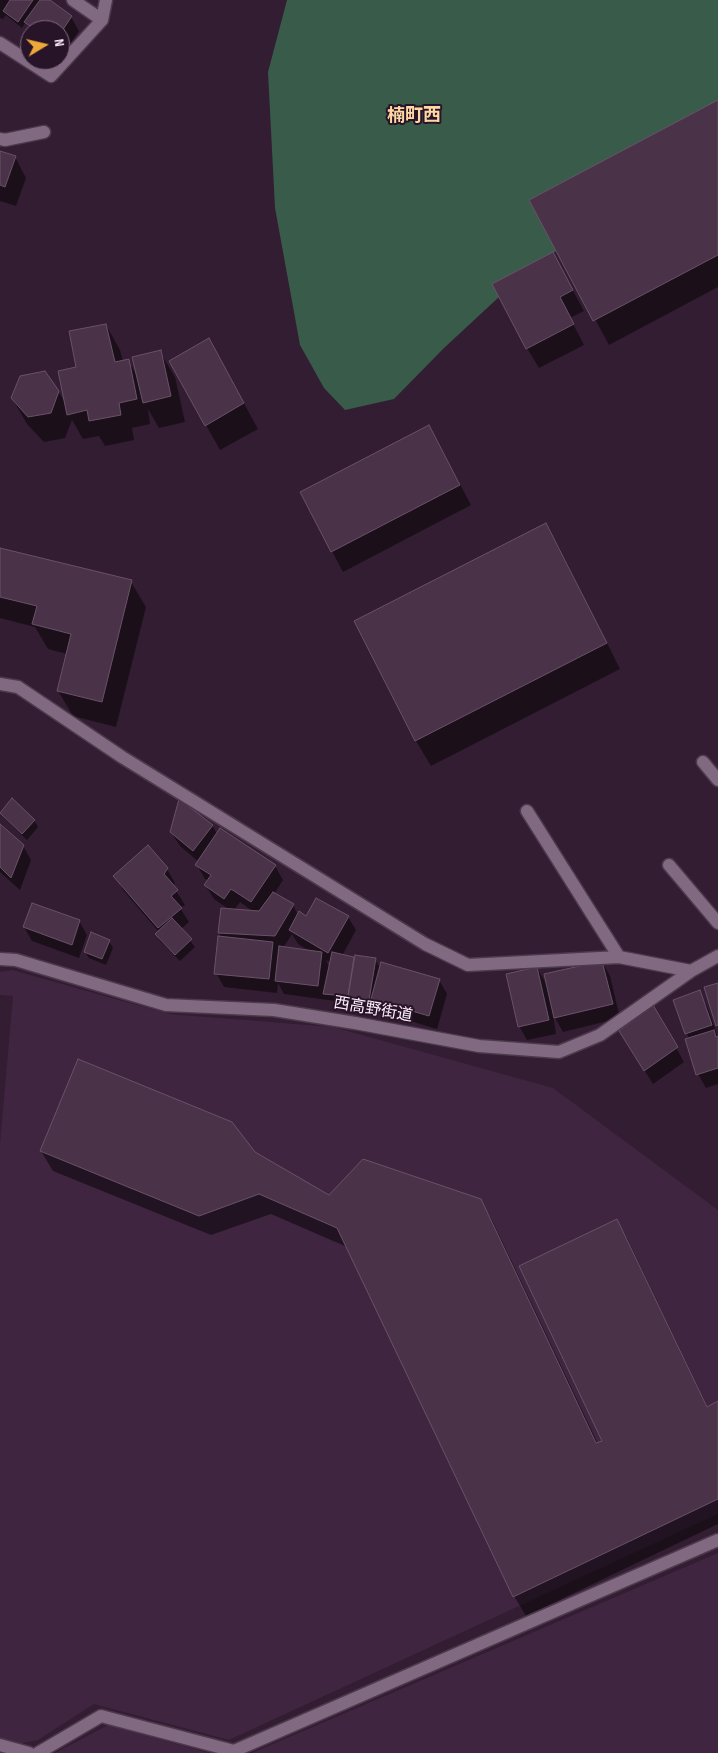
<!DOCTYPE html>
<html>
<head>
<meta charset="utf-8">
<style>
  body { margin:0 }
  #map { position:relative; width:718px; height:1753px; overflow:hidden; background:#331d32; font-family:"Sofia Sans Condensed",sans-serif }
  canvas { display:block }
  .north { position:absolute; left:20px; top:20px; width:50px; height:50px; box-sizing:border-box; background:#281428; border:1px solid #7d6b7d; border-radius:50%; rotate:81deg; font-size:14px; font-weight:700; line-height:20px; text-align:center; color:#fdeefc }
  .north::after { content:''; display:block; margin:auto; width:18px; height:22px; background:#eca93a; clip-path:polygon(50% 0,100% 100%,50% 72%,0 100%) }
</style>
</head>
<body>
<div id="map">
<canvas width="718" height="1753"></canvas>
<div class="north">N</div>
</div>
<script>
const ctx = document.querySelector('canvas').getContext('2d');
ctx.lineJoin = 'round';
function fill(path, color) { ctx.fillStyle = color; ctx.fill(path, 'evenodd'); }
const shape = rows => new Path2D(rows.map(r => 'M' + r).join(''));
function strokePath(path, color, width, dash) { ctx.strokeStyle = color; ctx.lineWidth = width; ctx.lineCap = dash ? 'butt' : 'round'; ctx.setLineDash(dash || []); ctx.stroke(path); }
function drawText(font, color, halo, rows, align = 'center') {
  ctx.font = font + ' "Sofia Sans Condensed","Noto Sans JP",sans-serif'; ctx.lineWidth = 4; ctx.setLineDash([]); ctx.textBaseline = 'middle'; ctx.strokeStyle = halo; ctx.fillStyle = color; for (const [text, x, y, turn = 0] of rows) {
    ctx.save(); ctx.translate(x, y); ctx.rotate((+turn || 0) * Math.PI / 180); ctx.textAlign = isNaN(turn) ? turn : align; if (halo) ctx.strokeText(text, 0, 0); ctx.fillText(text, 0, 0); ctx.restore();
  }
}
const built = shape([
  [12,970,169,1014,333,1027,553,1088,718,1210,718,1514,229,1740,94,1704,38,1740,12,1745,0,1742,0,1143,13,996,0,995,0,972],
  [718,1553,718,1753,252,1753],
  [108,1725,209,1753,55,1753]
]);
const forest = shape([
  [287,0,718,0,718,126,513,284,444,348,394,399,345,410,324,388,300,345,275,208,268,72]
]);
const shadow = shape([
  [0,0,47,0,71,17,79,31,62,56,60,55,60,30,30,30,26,22,22,28,6,15,3,19,0,18],
  [718,101,718,287,609,345,531,201],
  [0,152,15,157,26,178,16,206,0,201],
  [564,274,584,311,570,318,584,345,539,368,527,348],
  [106,325,120,350,123,362,128,361,138,377,160,352,175,377,185,422,159,428,148,409,150,424,132,428,134,440,105,446,99,436,83,439,72,420,65,438,44,442,27,424,12,398,58,391,66,404,78,368],
  [223,365,258,429,220,450,206,425],
  [429,426,471,505,343,572,301,493],
  [546,524,560,549,620,669,431,766,416,741,356,621],
  [0,549,131,582,146,607,116,727,73,716,58,691,67,654,48,649,35,627,0,618],
  [1,813,34,820,38,827,27,840,5,819],
  [0,825,23,846,31,860,20,890,0,872],
  [212,825,217,834,275,866,283,880,274,894,293,905,298,915,307,917,348,917,356,930,342,956,353,958,355,963,375,960,381,969,439,980,447,994,437,1029,380,1012,373,1001,372,1006,284,994,278,983,277,993,224,987,216,973,222,938,219,933,230,910,214,899,206,886,209,881,205,879,197,865,199,862,180,846,171,832],
  [240,902,254,912,234,910],
  [292,934,298,944,311,952,283,948],
  [326,960,331,963,330,968],
  [148,847,167,869,175,883,173,886,185,905,180,908,189,922,181,929,195,947,180,961,160,941,156,934,159,932,123,890,115,876],
  [79,921,87,935,79,958,32,941,24,927],
  [109,941,113,948,106,965,89,958,85,952],
  [602,962,610,976,620,1018,563,1032,553,1014,556,1034,527,1040,519,1026,537,968,547,985],
  [699,992,707,1006,718,1037,718,1084,706,1088,698,1074,689,1039,675,1001],
  [653,1007,684,1062,653,1084,629,1045],
  [41,1151,254,1153,329,1197,480,1200,492,1220,598,1444,604,1441,617,1220,628,1240,708,1408,718,1403,718,1524,526,1616,514,1596,347,1247,271,1214,211,1235,53,1171]
]);
const building = shape([
  [10,0,33,0,18,22,3,11,10,0],
  [40,0,50,0,72,16,60,34,60,30,36,30,24,22,40,0],
  [718,100,718,255,593,321,529,200,718,100],
  [0,151,16,156,5,187,0,185,0,151],
  [553,252,573,290,560,297,574,324,526,349,492,284,553,252],
  [106,324,115,362,129,359,137,399,119,403,121,415,89,421,87,410,67,415,58,371,76,367,69,331,106,324],
  [209,338,244,403,205,426,169,361,209,338],
  [161,350,171,396,143,403,132,357,161,350],
  [45,371,59,391,51,413,28,417,11,398,20,376,45,371],
  [429,425,460,485,331,552,300,492,429,425],
  [546,523,607,643,415,741,354,621,546,523],
  [0,548,132,580,102,702,57,691,71,634,32,624,37,606,0,597,0,548],
  [12,798,35,820,22,834,0,813,12,798],
  [179,799,213,825,193,851,170,832,179,799],
  [0,824,24,845,11,878,0,867,0,824],
  [220,828,276,865,251,902,231,889,224,899,204,885,211,875,195,865,220,828],
  [148,845,168,868,164,874,178,890,171,896,182,908,158,928,113,876,148,845],
  [273,892,294,904,275,936,218,933,221,908,259,911,273,892],
  [316,898,349,916,328,953,289,930,299,911,306,916,316,898],
  [32,903,80,920,72,945,23,927,32,903],
  [172,918,192,939,175,955,155,934,172,918],
  [91,932,110,940,102,959,84,952,91,932],
  [218,936,273,942,269,979,214,974,218,936],
  [279,946,322,952,318,986,275,981,279,946],
  [332,952,354,957,348,996,323,994,332,952],
  [355,955,376,958,369,1000,348,996,355,955],
  [602,961,613,1004,554,1018,544,974,602,961],
  [381,962,440,979,429,1016,371,999,381,962],
  [537,967,549,1020,518,1027,506,974,537,967],
  [718,983,718,1025,716,1026,704,987,718,983],
  [700,990,712,1025,685,1034,673,1000,700,990],
  [653,1005,678,1047,644,1071,619,1031,653,1005],
  [714,1030,716,1037,718,1036,718,1068,696,1075,685,1039,714,1030],
  [78,1059,232,1122,255,1152,329,1195,363,1159,481,1199,596,1443,602,1441,519,1266,617,1219,707,1407,718,1401,718,1499,513,1597,337,1228,259,1194,199,1216,40,1151,78,1059]
]);
const minor = shape([
  [73,0,102,20,106,0],
  [0,43,51,76,102,20],
  [0,139,5,140,44,132],
  [0,684,18,687,122,757,425,944,468,965,619,957,691,971],
  [703,762,718,780],
  [527,811,619,957],
  [669,865,718,923],
  [0,959,16,960,166,1005,274,1010,355,1023,479,1046,559,1052,600,1035,691,971,718,956],
  [0,1745,29,1753],
  [38,1753,101,1716,234,1751,718,1540]
]);
const streetNames = [
  ["西高野街道",373,1010,10]
];
const neighbourhoodNames = [
  ["楠町西",414,116]
];
fill(built, '#3f253f');
fill(forest, '#385c49');
fill(shadow, '#0007');
fill(building, '#4a3349');
strokePath(building, '#6a5169', 1);
strokePath(minor, '#4c3a4c', 15);
strokePath(minor, '#826982', 12);
drawText('16px', '#fdeefc', '#281428', streetNames);
drawText('bold 18px', '#fed8a3', '#281428', neighbourhoodNames);
</script>
</body>
</html>
